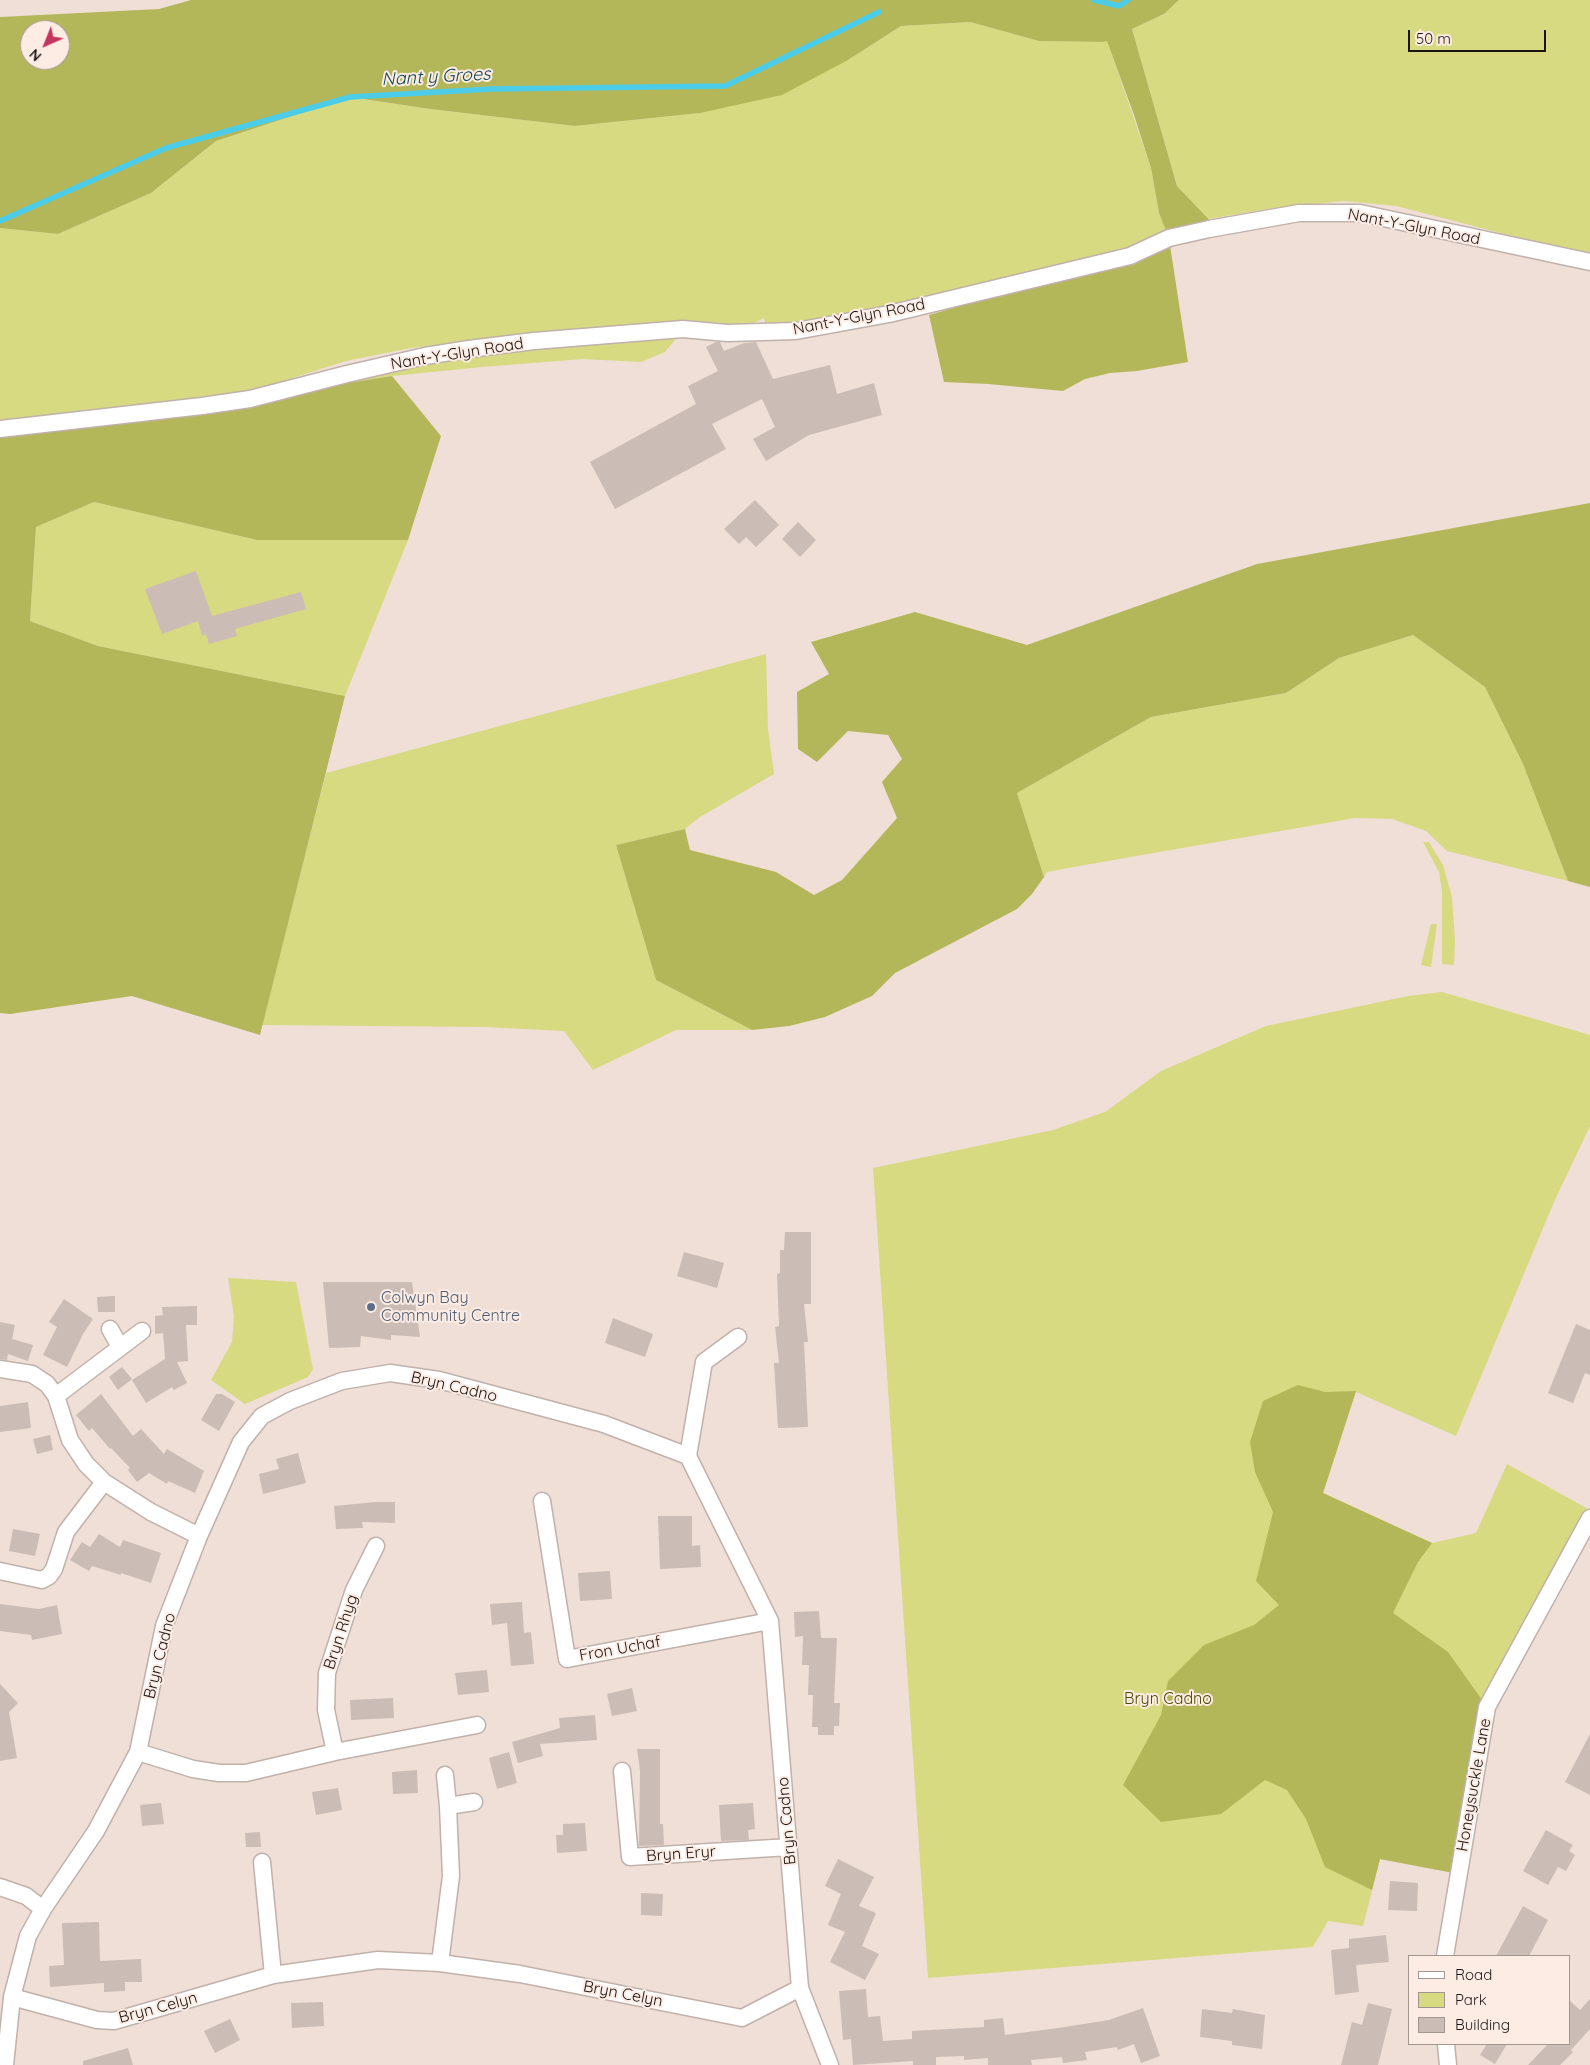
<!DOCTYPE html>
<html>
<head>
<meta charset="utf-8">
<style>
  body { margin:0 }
  #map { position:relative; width:1590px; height:2065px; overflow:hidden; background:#efdfd7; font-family:Quicksand,sans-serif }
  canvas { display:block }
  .legend { position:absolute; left:1408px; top:1955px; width:162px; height:90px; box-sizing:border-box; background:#fcece4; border:1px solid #a29690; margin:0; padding:6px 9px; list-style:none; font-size:15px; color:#1b1613 }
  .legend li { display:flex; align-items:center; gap:10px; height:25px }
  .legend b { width:25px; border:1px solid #a29690 }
  .north { position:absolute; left:20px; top:20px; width:50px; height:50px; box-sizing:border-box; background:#fcece4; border:1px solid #a29690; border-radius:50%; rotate:224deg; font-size:14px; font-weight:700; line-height:20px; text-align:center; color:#1b1613 }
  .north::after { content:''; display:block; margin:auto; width:18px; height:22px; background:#c3345e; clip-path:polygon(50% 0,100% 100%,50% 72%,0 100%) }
  .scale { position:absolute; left:1408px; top:30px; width:138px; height:22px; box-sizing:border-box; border:2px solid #1b1613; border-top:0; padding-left:6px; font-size:15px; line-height:18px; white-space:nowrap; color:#1b1613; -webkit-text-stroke:4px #fcece4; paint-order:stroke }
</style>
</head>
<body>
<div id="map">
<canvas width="1590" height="2065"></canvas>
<ul class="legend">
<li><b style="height:6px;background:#fff"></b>Road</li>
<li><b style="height:14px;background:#d7da81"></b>Park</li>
<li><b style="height:14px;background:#cbbcb5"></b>Building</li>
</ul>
<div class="north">N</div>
<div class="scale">50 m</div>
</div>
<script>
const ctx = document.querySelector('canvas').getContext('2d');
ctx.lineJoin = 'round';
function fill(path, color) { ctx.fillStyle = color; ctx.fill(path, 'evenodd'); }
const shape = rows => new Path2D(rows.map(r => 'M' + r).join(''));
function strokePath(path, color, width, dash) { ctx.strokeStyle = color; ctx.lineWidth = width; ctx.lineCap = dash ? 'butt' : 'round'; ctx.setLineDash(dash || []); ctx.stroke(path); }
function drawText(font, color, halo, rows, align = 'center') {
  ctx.font = font + ' Quicksand,sans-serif'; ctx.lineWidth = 4; ctx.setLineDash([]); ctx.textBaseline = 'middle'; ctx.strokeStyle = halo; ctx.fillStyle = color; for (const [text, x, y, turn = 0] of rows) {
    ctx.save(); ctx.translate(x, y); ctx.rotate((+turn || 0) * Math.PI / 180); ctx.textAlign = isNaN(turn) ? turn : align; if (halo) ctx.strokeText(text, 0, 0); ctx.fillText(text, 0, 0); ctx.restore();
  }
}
const green = shape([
  [1179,0,1590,0,1590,254,1555,247,1396,206,1344,201,1273,208,1208,219,1177,186,1132,29,1164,14],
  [970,22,1039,41,1103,42,1107,40,1151,168,1159,213,1167,231,1126,249,1008,279,856,313,766,326,764,318,750,325,546,332,411,348,346,361,280,382,201,402,0,429,0,228,58,234,151,193,216,141,350,97,430,109,575,126,700,113,848,60,901,26],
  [679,335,665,352,641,362,583,359,482,367,392,376,324,387,391,368,506,349],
  [94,502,257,540,408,540,345,696,98,646,30,621,36,527],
  [1413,635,1485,687,1523,764,1568,881,1447,851,1426,831,1392,819,1355,818,1079,866,1047,872,1044,877,1017,793,1151,717,1286,693,1339,658],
  [766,654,768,729,774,774,700,817,685,829,616,845,656,980,752,1030,676,1030,593,1070,564,1031,484,1027,262,1025,326,773],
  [1423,842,1429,842,1443,865,1452,897,1455,941,1454,965,1442,964,1442,892,1439,872],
  [1431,924,1437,924,1431,967,1421,965],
  [1442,992,1590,1035,1590,1126,1554,1202,1456,1436,1356,1392,1323,1493,1432,1543,1476,1533,1507,1464,1590,1510,1487,1707,1459,1874,1380,1859,1363,1926,1328,1921,1313,1947,928,1978,873,1168,1053,1130,1105,1112,1161,1071,1266,1026,1408,996],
  [228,1278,296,1282,313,1369,308,1377,245,1404,211,1380,232,1342,234,1316]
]);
const forest = shape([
  [191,0,1179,0,1164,14,1132,29,1177,186,1216,227,1169,239,1188,362,1137,371,1110,373,1085,379,1063,391,988,384,944,382,929,315,1130,256,1169,238,1159,213,1151,168,1134,115,1107,41,1103,42,1039,41,970,22,901,26,848,60,782,95,700,113,575,126,430,109,350,97,216,141,151,193,58,234,0,228,0,17,159,9],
  [30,30,60,30,60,60,30,60],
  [392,376,441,436,408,540,257,540,94,502,36,527,30,621,98,646,345,696,260,1035,132,996,10,1014,0,1013,0,429,202,406],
  [1590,503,1590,887,1568,881,1523,764,1485,687,1413,635,1339,658,1286,693,1151,717,1017,793,1044,877,1032,894,1017,909,895,973,872,996,825,1017,789,1026,752,1030,656,980,616,845,685,829,690,850,776,872,814,895,842,880,897,818,882,782,902,759,888,735,848,731,817,762,798,749,797,692,829,674,811,642,915,612,1027,645,1257,564],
  [1298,1385,1325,1392,1356,1391,1323,1493,1432,1543,1418,1562,1393,1613,1448,1652,1487,1707,1459,1874,1380,1859,1372,1890,1325,1867,1306,1819,1287,1790,1265,1780,1221,1814,1161,1822,1123,1785,1161,1715,1168,1681,1204,1645,1254,1625,1279,1605,1256,1581,1273,1512,1255,1472,1250,1442,1263,1401]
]);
const stream = shape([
  [1094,0,1119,6,1128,0],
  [0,221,166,148,350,97,491,89,725,86,879,12]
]);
const building = shape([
  [716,342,720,342,724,351,744,343,756,342,773,379,830,365,837,394,874,383,882,415,809,435,766,461,753,439,775,427,762,399,712,424,726,449,615,509,590,462,696,404,688,386,718,371,706,347],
  [755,500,779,525,756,547,746,537,739,544,724,529],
  [798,522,816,540,800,557,782,539],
  [196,571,212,616,301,592,306,609,235,629,237,636,209,644,206,634,202,636,198,621,162,634,145,589],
  [785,1232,811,1232,811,1304,804,1304,808,1342,804,1342,808,1427,778,1428,774,1363,779,1363,775,1327,779,1326,777,1274,780,1273,780,1250,784,1250],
  [684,1252,724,1263,717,1288,677,1276],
  [323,1282,412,1282,420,1337,391,1335,391,1340,361,1336,360,1347,329,1348],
  [115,1296,115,1312,98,1312,97,1297],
  [64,1299,93,1319,83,1334,67,1367,43,1355,57,1327,49,1322],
  [197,1306,197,1325,186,1325,188,1361,177,1362,187,1383,174,1390,172,1387,146,1403,132,1380,165,1359,163,1333,155,1334,155,1316,163,1315,162,1307],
  [613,1318,653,1334,645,1357,605,1343],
  [0,1322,15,1325,12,1339,33,1345,28,1361,8,1354,7,1360,0,1359],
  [1576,1324,1590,1330,1590,1375,1585,1373,1573,1403,1548,1393],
  [122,1367,132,1379,118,1390,109,1377],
  [101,1394,133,1436,141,1429,164,1454,167,1449,204,1471,195,1493,168,1481,167,1484,149,1473,137,1482,128,1470,130,1468,111,1448,110,1449,92,1428,89,1431,76,1415],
  [216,1394,222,1394,235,1402,219,1431,201,1420],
  [28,1402,31,1428,0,1432,0,1406],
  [50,1435,53,1450,37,1454,33,1439],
  [298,1453,306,1483,263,1494,259,1474,279,1469,276,1459],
  [376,1502,395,1502,395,1523,362,1522,363,1528,336,1529,334,1506],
  [658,1516,692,1516,692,1546,700,1545,701,1567,660,1569],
  [13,1529,40,1534,35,1556,9,1551],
  [99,1534,120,1547,123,1540,161,1553,151,1583,121,1573,121,1575,92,1566,89,1571,70,1560,82,1542,90,1547],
  [610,1571,612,1599,580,1601,578,1573],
  [522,1602,524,1633,531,1632,534,1664,511,1666,507,1623,492,1625,490,1604],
  [0,1604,39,1609,57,1605,62,1634,32,1640,31,1635,0,1631],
  [819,1611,821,1638,837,1638,834,1703,840,1703,839,1726,834,1726,834,1735,818,1735,818,1727,812,1727,813,1695,808,1695,809,1665,802,1665,803,1636,795,1637,794,1612],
  [487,1670,489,1692,458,1695,455,1673],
  [0,1684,18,1703,9,1712,17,1758,0,1761],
  [632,1688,637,1711,612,1716,607,1694],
  [393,1698,394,1718,351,1720,350,1700],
  [595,1715,597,1740,540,1744,543,1756,518,1763,512,1742,560,1728,559,1718],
  [1590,1734,1590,1795,1565,1782],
  [637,1749,660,1749,660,1824,663,1824,664,1845,639,1846,640,1771],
  [509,1752,517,1783,497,1789,489,1758],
  [417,1770,418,1793,393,1794,392,1772],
  [338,1788,342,1810,316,1815,312,1792],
  [161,1803,164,1824,142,1826,140,1805],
  [753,1803,755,1829,748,1830,749,1840,721,1841,719,1805],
  [585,1823,587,1851,557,1853,556,1835,563,1835,563,1824],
  [1546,1830,1573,1845,1569,1851,1575,1855,1566,1871,1558,1867,1548,1885,1523,1871],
  [260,1832,261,1847,246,1847,245,1833],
  [838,1859,874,1877,859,1906,876,1913,862,1946,879,1954,865,1980,830,1962,845,1932,828,1925,841,1894,825,1886],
  [1390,1881,1418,1883,1417,1911,1388,1910],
  [641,1893,663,1894,662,1916,641,1915],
  [1523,1906,1548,1920,1529,1956,1496,1956],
  [99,1922,100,1961,141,1959,142,1982,125,1982,125,1991,104,1992,104,1983,50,1987,49,1966,64,1965,62,1923],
  [1386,1935,1389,1962,1356,1965,1359,1992,1335,1995,1331,1950,1349,1948,1349,1939],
  [866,1989,868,2017,880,2016,883,2041,912,2039,912,2031,984,2027,984,2020,1003,2018,1005,2035,1058,2028,1109,2020,1143,2008,1160,2056,1141,2063,1134,2044,1118,2050,1117,2047,1085,2052,1087,2060,1063,2063,1062,2057,1031,2060,1032,2065,988,2065,988,2058,964,2060,964,2056,936,2057,936,2065,913,2065,913,2061,853,2065,851,2039,843,2040,839,1991],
  [1590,1999,1590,2029,1571,2050,1573,2052,1560,2065,1528,2065,1548,2044,1569,2044,1569,2000,1580,2010],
  [323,2002,324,2026,292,2028,291,2003],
  [1368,2003,1392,2009,1378,2065,1341,2065,1352,2022,1362,2025],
  [1202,2009,1232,2013,1233,2009,1265,2015,1262,2049,1232,2045,1232,2041,1200,2037],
  [230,2019,240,2040,215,2053,204,2031],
  [1487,2044,1507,2044,1495,2064,1480,2055],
  [128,2048,133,2065,83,2065,83,2061]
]);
const minor = shape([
  [0,429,202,406,250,399,347,374,425,356,469,349,534,341,683,329,727,333,796,331,889,314,1130,256,1169,238,1209,229,1299,213,1360,213,1590,262],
  [110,1329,120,1347],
  [0,1369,32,1374,47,1384,56,1396,70,1440,86,1464,104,1482,151,1512,199,1536],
  [56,1396,142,1331],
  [688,1456,704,1362,738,1337],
  [542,1501,567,1659,770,1621],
  [0,1571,42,1580,49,1576,54,1569,66,1532,104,1482],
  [138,1752,193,1769,219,1773,246,1773,335,1752,477,1725],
  [335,1752,326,1710,327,1673,354,1590,376,1546],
  [622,1771,630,1857,789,1847],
  [445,1775,448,1806],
  [262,1862,273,1975],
  [0,1887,26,1896,43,1909],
  [1445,1956,1487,1707,1590,1518],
  [440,1963,451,1876,448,1806,474,1802],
  [12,1997,97,2020,114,2021,273,1975,378,1960,440,1963,520,1974,742,2018,800,1988],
  [1446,2044,1448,2065],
  [5,2065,12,1997,28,1936,43,1909,96,1831,138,1752,164,1626,199,1536,241,1442,262,1416,290,1401,342,1381,390,1373,439,1380,604,1424,688,1456,770,1621,800,1988,830,2065]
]);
const markers = [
  [371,1307,5,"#5c6f8a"]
];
const streetNames = [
  ["Nant-Y-Glyn Road",1414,227,11],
  ["Nant-Y-Glyn Road",859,317,-11],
  ["Nant-Y-Glyn Road",457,354,-9],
  ["Bryn Cadno",454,1387,13],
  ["Bryn Rhyg",341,1632,-72],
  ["Fron Uchaf",620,1649,-10],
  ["Bryn Cadno",160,1656,-76],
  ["Honeysuckle Lane",1474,1785,-80],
  ["Bryn Cadno",787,1821,-95],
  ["Bryn Eryr",681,1854,-4],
  ["Bryn Celyn",623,1994,11],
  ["Bryn Celyn",158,2008,-15]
];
const serviceNames = [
  ["Colwyn Bay",381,1298],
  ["Community Centre",381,1316]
];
const parkNames = [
  ["Bryn Cadno",1168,1699]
];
const waterNames = [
  ["Nant y Groes",436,77,-3]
];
fill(green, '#d7da81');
fill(forest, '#b4b759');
strokePath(stream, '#4bcde9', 5.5);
fill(building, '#cbbcb5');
strokePath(minor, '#c0b1aa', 19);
strokePath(minor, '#fff', 16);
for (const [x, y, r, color] of markers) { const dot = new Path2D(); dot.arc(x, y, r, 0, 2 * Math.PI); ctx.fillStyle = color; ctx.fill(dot); strokePath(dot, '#fcece4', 2); }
drawText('16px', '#1b1613', '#fcece4', streetNames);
drawText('16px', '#4e5e75', '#fcece4', serviceNames, 'left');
drawText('16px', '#4a4b00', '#fcece4', parkNames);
drawText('italic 18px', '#0c4651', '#fcece4', waterNames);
</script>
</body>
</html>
